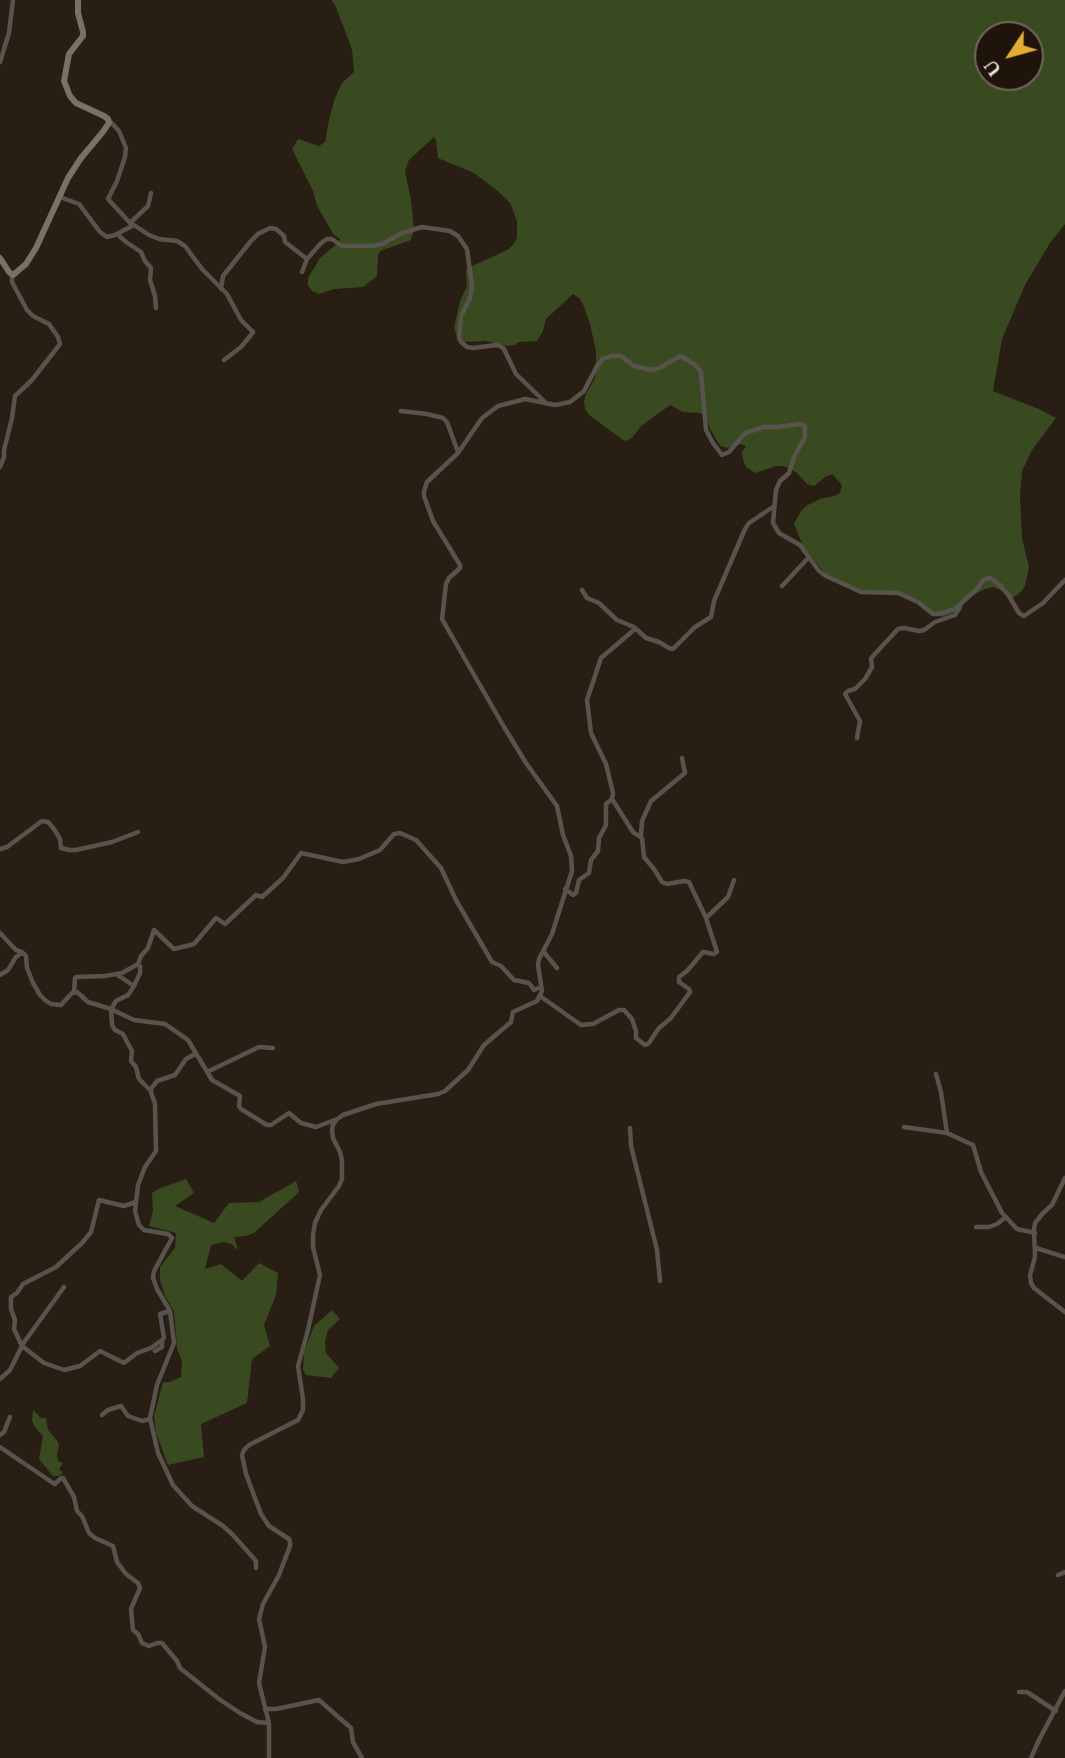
<!DOCTYPE html>
<html>
<head>
<meta charset="utf-8">
<style>
  body { margin:0 }
  #map { position:relative; width:1065px; height:1758px; overflow:hidden; background:#281e13; font-family:Spectral,serif }
  canvas { display:block }
  .north { position:absolute; left:974px; top:21px; width:70px; height:70px; box-sizing:border-box; background:#1e140a; border:2px solid #70685f; border-radius:50%; rotate:234deg; font-size:19px; font-weight:700; line-height:28px; text-align:center; color:#ece5de }
  .north::after { content:''; display:block; margin:auto; width:24px; height:32px; background:#e3ae35; clip-path:polygon(50% 0,100% 100%,50% 72%,0 100%) }
</style>
</head>
<body>
<div id="map">
<canvas width="1065" height="1758"></canvas>
<div class="north">U</div>
</div>
<script>
const ctx = document.querySelector('canvas').getContext('2d');
ctx.lineJoin = 'round';
function fill(path, color) { ctx.fillStyle = color; ctx.fill(path, 'evenodd'); }
const shape = rows => new Path2D(rows.map(r => 'M' + r).join(''));
function strokePath(path, color, width, dash) { ctx.strokeStyle = color; ctx.lineWidth = width; ctx.lineCap = dash ? 'butt' : 'round'; ctx.setLineDash(dash || []); ctx.stroke(path); }
const green = shape([
  [331,0,1065,0,1065,224,1050,243,1025,285,1002,339,993,391,1039,409,1056,418,1032,450,1022,471,1020,497,1022,538,1029,567,1025,586,1021,592,1011,599,1009,596,1000,590,993,587,985,589,962,601,955,612,942,617,918,602,898,593,868,594,834,580,822,570,803,546,794,524,801,511,806,506,820,499,834,496,840,493,842,485,832,474,825,477,814,486,807,484,797,473,789,468,782,466,776,466,755,473,746,467,743,460,742,452,746,446,741,444,727,448,720,446,710,429,705,415,698,413,683,412,670,405,641,426,632,438,625,441,619,437,589,415,585,409,584,401,586,394,594,380,596,373,596,351,590,324,583,304,579,298,573,294,546,319,543,331,537,341,518,342,515,345,508,346,485,341,464,342,458,339,454,328,460,301,467,286,466,269,507,250,513,245,517,238,517,221,510,203,499,192,474,173,438,158,436,140,434,137,409,160,405,171,411,200,414,230,411,240,380,251,378,256,377,276,363,287,334,289,319,294,312,291,308,285,308,278,320,258,337,244,339,245,340,239,334,235,317,206,313,191,292,149,298,139,319,146,325,142,329,120,335,98,342,83,354,72,352,49,335,5],
  [988,35,1030,35,1030,77,988,77],
  [186,1179,194,1193,175,1206,214,1223,229,1203,259,1202,296,1181,299,1192,254,1233,246,1236,234,1237,238,1250,231,1244,224,1242,211,1245,205,1269,221,1264,242,1281,259,1263,278,1273,276,1295,264,1325,270,1346,252,1359,247,1403,201,1424,204,1457,168,1465,156,1433,154,1416,163,1382,170,1382,181,1377,182,1361,177,1349,174,1311,165,1296,160,1280,160,1267,175,1248,176,1233,149,1226,153,1211,152,1193,158,1189],
  [332,1310,340,1319,328,1330,325,1341,326,1353,339,1368,331,1378,306,1375,303,1370,304,1352,314,1326],
  [33,1410,41,1418,46,1418,48,1430,58,1442,59,1447,57,1454,58,1461,63,1463,59,1469,63,1473,59,1476,53,1476,39,1459,43,1436,34,1426,32,1420]
]);
const street = shape([
  [0,62,9,33,13,0],
  [109,120,119,131,126,148,125,157,117,181,108,199,132,225],
  [60,197,79,204,100,232,107,237,115,235,134,225,149,235,159,239,177,241,185,246,202,269,227,294,241,320,253,332,251,335,241,347,224,360],
  [130,223,148,206,151,193],
  [117,234,126,242,141,252,145,261,151,268,150,280,155,296,156,308],
  [302,272,307,259,321,243,327,239,332,239,342,246,373,246,382,244,402,233,422,227,450,231,458,236,467,249,472,286,470,298,461,316,459,338,461,342,467,347,473,348,496,345,500,346,504,349,516,374,545,402],
  [221,289,223,276,251,241,258,234,270,228,276,229,284,236,285,242,307,259],
  [401,411,427,414,443,418,447,422,458,452],
  [0,467,4,457,4,450,12,418,15,396,32,380,60,344,58,337,49,324,33,316,27,310,12,282,12,275],
  [782,586,809,557],
  [582,590,587,598,599,603,617,620,634,627,646,638,659,642,669,648,673,649,695,627,711,617,714,601,745,529,749,523,773,507],
  [857,738,860,721,845,694,848,691,855,689,865,679,872,667,871,659,873,656,898,629,904,628,919,631,924,630,935,622,955,615,960,607],
  [612,799,613,793,606,764,591,733,587,700,601,658,635,629],
  [641,835,642,821,651,801,685,773,682,758],
  [0,849,7,847,42,821,48,822,54,829,60,839,61,848,69,850,76,850,112,842,138,832],
  [706,918,728,897,734,880],
  [0,933,16,950,22,952,26,956,27,968,33,983,40,995,45,1000,51,1004,61,1005,72,993,77,992,88,1002,111,1009,134,1020,165,1024,188,1040,212,1080,240,1096,239,1106,241,1109,267,1125,271,1125,289,1113,301,1123,316,1127,335,1120],
  [543,951,557,968],
  [116,974,134,986,128,995,116,1001,111,1009,112,1025,115,1030,123,1034,132,1051,131,1061,136,1067,139,1079,151,1091],
  [0,975,8,970,16,957,22,953],
  [134,986,140,973,140,966,138,964],
  [74,992,75,978,76,977,105,976,122,973,138,964,141,956,148,948,154,930,174,949,194,944,216,918,225,924,256,895,262,897,283,878,301,853,343,862,359,859,380,850,394,834,400,833,416,840,441,868,456,900,492,962,501,966,514,980,529,983,534,990,541,987],
  [540,996,581,1025,593,1024,619,1010,624,1010,632,1019,636,1031,636,1038,645,1045,649,1043,659,1028,671,1018,690,992,689,989,679,982,679,977,687,971,703,952,714,954,717,952,706,918,689,882,684,881,667,884,662,882,654,869,644,857,642,838,633,832,612,799,606,804,606,825,599,838,598,851,591,860,589,873,579,880,576,893,573,895,565,889],
  [195,1054,186,1059,175,1075,157,1081,151,1089,151,1093,155,1103,156,1151,145,1167,138,1185,135,1211,139,1225,144,1230,168,1234,172,1238,154,1271,153,1278,157,1289,170,1311,174,1343,157,1385,150,1418,158,1453,173,1485,192,1506,223,1526,233,1535,256,1561,256,1568],
  [207,1072,259,1047,273,1048],
  [936,1074,941,1092,947,1133],
  [904,1127,947,1133,973,1145,981,1172,1002,1213,1017,1229,1035,1233],
  [630,1128,631,1146,657,1250,660,1281],
  [1065,1178,1052,1205,1043,1213,1035,1223,1034,1230,1035,1257,1030,1275,1031,1283,1034,1288,1065,1312],
  [976,1227,989,1227,997,1224,1006,1217],
  [1036,1248,1065,1257],
  [22,1345,64,1287],
  [22,1346,44,1363,64,1370,80,1366,100,1351,124,1363,137,1353,151,1348,162,1340,164,1338,160,1314,170,1311],
  [155,1351,162,1347,162,1341],
  [0,1379,10,1370,22,1346,14,1329,15,1320,11,1309,11,1297,17,1293,23,1284,56,1267,82,1243,91,1232,99,1200,124,1206,136,1202],
  [102,1415,108,1410,121,1406,128,1416,142,1421,150,1419],
  [0,1435,4,1432,10,1417],
  [0,1447,53,1483,55,1484,61,1478,63,1478,74,1497,77,1511,82,1516,89,1533,95,1538,113,1546,117,1562,126,1574,138,1583,140,1588,131,1609,133,1630,138,1634,142,1643,149,1646,157,1643,162,1643,177,1661,180,1668,219,1699,240,1713,257,1722,269,1723],
  [1058,1575,1065,1572],
  [1019,1692,1027,1692,1056,1711],
  [265,1709,276,1709,319,1700,351,1728,353,1742,362,1758],
  [269,1758,269,1723,259,1683,265,1647,259,1619,263,1604,279,1575,290,1546,290,1542,289,1539,269,1526,261,1514,246,1474,242,1455,244,1450,249,1445,298,1420,303,1410,303,1399,298,1366,308,1330,320,1275,313,1247,313,1235,315,1223,321,1210,339,1186,342,1179,342,1161,340,1152,333,1138,332,1130,333,1125,336,1120,343,1115,376,1104,438,1094,445,1091,468,1070,484,1045,511,1022,513,1012,537,1001,542,991,538,965,539,959,552,934,572,871,571,856,563,835,557,806,526,763,504,727,442,619,446,584,449,578,460,568,460,565,433,521,424,496,424,491,427,482,458,453,482,418,498,406,525,399,555,405,570,402,584,391,597,366,603,359,611,356,621,356,634,366,651,370,659,368,681,356,694,364,701,372,706,430,713,443,722,455,729,452,745,433,764,427,778,427,800,424,805,426,805,437,794,457,789,473,780,481,776,490,773,523,779,533,800,545,819,571,826,576,861,592,898,593,918,602,933,614,939,614,955,609,978,588,983,580,990,578,1000,585,1009,596,1019,613,1024,616,1043,603,1065,580],
  [1031,1758,1039,1740,1065,1691]
]);
const secondary = shape([
  [0,258,9,272,13,275,26,264,36,248,68,178,81,158,102,133,109,123,108,119,104,116,76,103,70,96,64,81,69,54,83,36,83,32,78,13,78,0]
]);
fill(green, '#394a20');
strokePath(street, '#59534e', 4.5);
strokePath(secondary, '#7a7068', 6);
</script>
</body>
</html>
